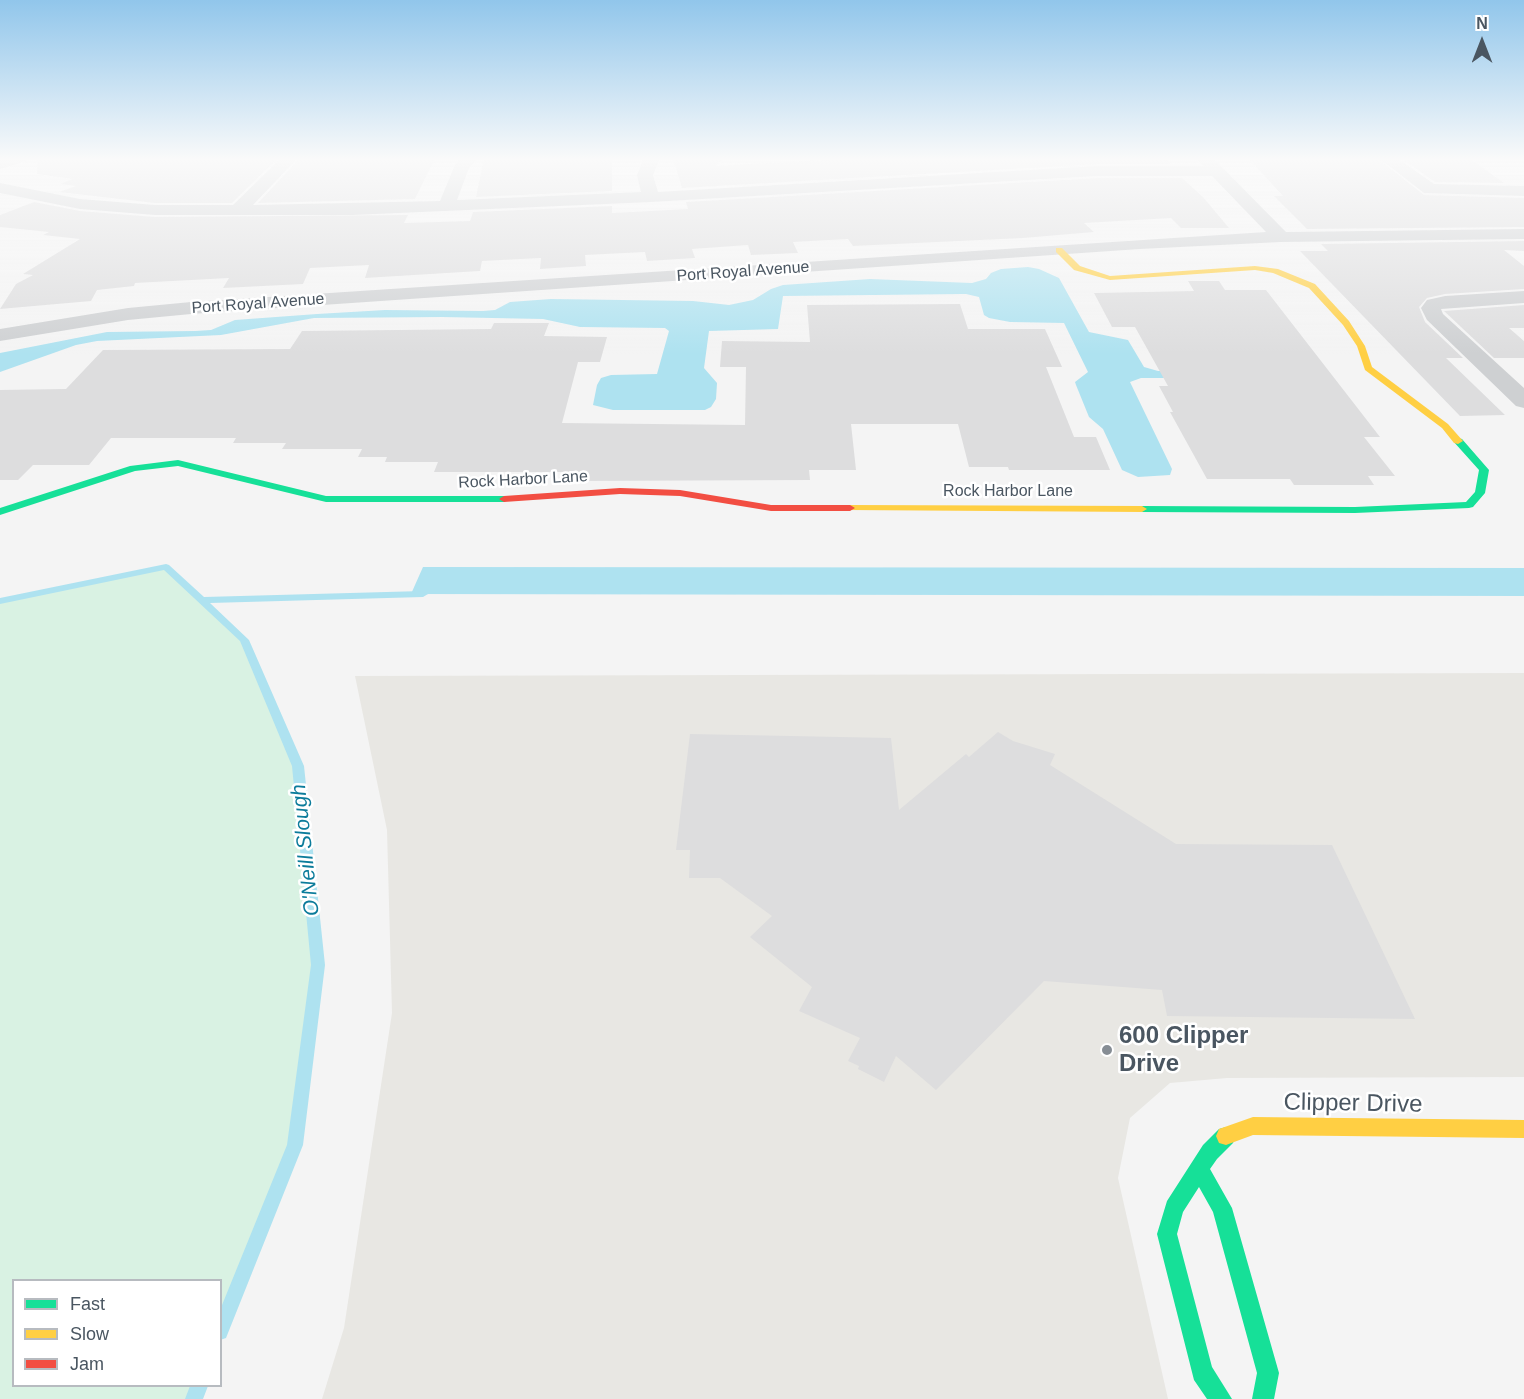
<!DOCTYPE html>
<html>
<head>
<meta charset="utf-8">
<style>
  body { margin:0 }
  #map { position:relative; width:1524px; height:1399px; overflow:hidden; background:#f4f4f4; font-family:Arial,sans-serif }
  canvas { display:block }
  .legend { position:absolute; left:12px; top:1279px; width:210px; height:108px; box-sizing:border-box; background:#fff; border:2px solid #b7bbc0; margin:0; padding:8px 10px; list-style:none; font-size:18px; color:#4a5661 }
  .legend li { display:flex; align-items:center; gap:12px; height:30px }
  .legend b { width:30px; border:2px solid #b7bbc0 }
  .north { position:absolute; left:1452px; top:12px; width:60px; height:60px; -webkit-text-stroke:4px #fff; paint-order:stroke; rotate:0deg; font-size:16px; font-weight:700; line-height:24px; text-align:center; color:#4a5661 }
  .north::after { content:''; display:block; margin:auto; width:21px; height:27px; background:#4a5661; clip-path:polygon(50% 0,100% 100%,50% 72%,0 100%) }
</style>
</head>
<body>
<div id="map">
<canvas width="1524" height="1399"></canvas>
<ul class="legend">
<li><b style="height:8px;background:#16e098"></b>Fast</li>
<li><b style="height:8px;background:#ffcf43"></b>Slow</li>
<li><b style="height:8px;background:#f24e42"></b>Jam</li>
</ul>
<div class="north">N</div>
</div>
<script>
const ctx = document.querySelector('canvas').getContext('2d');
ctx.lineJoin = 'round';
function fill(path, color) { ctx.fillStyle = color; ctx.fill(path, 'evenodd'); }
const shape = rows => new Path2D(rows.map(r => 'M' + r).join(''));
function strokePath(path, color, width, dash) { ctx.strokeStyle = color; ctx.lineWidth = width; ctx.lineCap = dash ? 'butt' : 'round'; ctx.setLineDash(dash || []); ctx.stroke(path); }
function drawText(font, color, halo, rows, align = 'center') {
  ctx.font = font + ' Arial,sans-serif'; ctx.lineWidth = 5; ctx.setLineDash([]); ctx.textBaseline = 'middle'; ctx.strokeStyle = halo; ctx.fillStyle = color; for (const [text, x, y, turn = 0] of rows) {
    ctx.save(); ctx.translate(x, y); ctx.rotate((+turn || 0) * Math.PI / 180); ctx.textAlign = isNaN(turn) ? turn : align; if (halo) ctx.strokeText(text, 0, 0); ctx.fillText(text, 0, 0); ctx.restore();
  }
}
const commercial = shape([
  [1524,673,1524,1077,1227,1078,1170,1083,1130,1118,1118,1178,1168,1399,322,1399,344,1328,392,1013,387,830,355,676]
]);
const green = shape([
  [166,567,244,640,298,766,318,965,295,1145,221,1332,220,1280,14,1280,14,1386,199,1386,194,1399,0,1399,0,601]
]);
const water = shape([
  [1028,267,1039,269,1059,278,1089,332,1128,340,1144,367,1158,371,1223,371,1231,378,1141,378,1130,382,1172,469,1170,475,1138,477,1122,470,1103,429,1089,417,1076,385,1075,382,1088,372,1064,323,1010,322,989,318,984,315,979,297,966,294,783,296,778,329,709,331,704,368,717,383,716,399,711,407,705,410,613,410,593,405,597,385,601,378,611,375,657,374,669,331,665,328,580,327,543,319,442,317,314,318,221,335,97,341,76,345,0,372,0,353,107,332,195,331,211,330,235,320,317,314,385,310,483,311,495,310,510,302,551,299,693,301,729,305,753,300,771,289,783,285,870,279,972,283,986,279,991,273,1001,269],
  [423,567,1524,568,1524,596,411,594]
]);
const stream = shape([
  [166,564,169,565,204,597,423,591,428,594,423,597,210,603,249,640,304,766,325,965,303,1145,226,1338,220,1340,220,1310,287,1145,311,965,292,766,240,641,164,570,0,604,0,598,166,564],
  [190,1386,208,1386,203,1399,185,1399,190,1386]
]);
const building = shape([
  [38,158,278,158,232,203,155,203,59,192,76,186,61,184,72,179,37,174],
  [300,158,435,158,415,199,258,203],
  [484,158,612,158,612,191,476,197],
  [673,158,724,158,715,166,865,158,1165,158,1170,164,1097,164,682,188],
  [1248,158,1377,158,1424,195,1524,198,1524,227,1307,229,1274,196,1283,196],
  [1401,158,1469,158,1504,183,1435,182],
  [1097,178,1182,178,1203,197,1229,228,1181,228,1171,218,1084,223,1094,232,1023,238,853,246,848,239,793,242,798,253,751,255,748,245,692,249,695,258,647,261,645,252,585,255,586,266,540,269,541,258,482,261,480,271,365,278,369,265,310,268,303,284,223,288,229,278,135,283,134,286,97,290,91,301,0,309,16,284,33,275,23,274,80,239,43,235,49,232,0,227,0,215,34,202,80,211,155,217,408,215,404,223,470,221,473,212,612,206,612,213,688,209,686,202],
  [1524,241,1524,251,1504,250,1524,266,1524,289,1445,294,1427,298,1419,307,1425,322,1463,358,1446,358,1505,415,1460,416,1300,251,1328,251,1321,244],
  [1188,281,1219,281,1225,290,1266,290,1380,437,1364,437,1395,476,1368,476,1374,485,1294,485,1290,479,1207,479,1170,412,1173,412,1159,386,1168,386,1135,327,1112,327,1094,293,1194,291],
  [960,304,968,329,1045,329,1062,367,1046,367,1074,437,1096,437,1110,470,1009,470,1008,467,969,467,958,424,851,424,856,470,809,470,810,480,567,481,570,472,434,472,438,462,385,462,387,457,358,457,362,449,282,449,286,443,233,443,236,438,111,438,89,465,33,465,18,480,0,480,0,390,66,389,103,350,290,349,302,331,491,329,494,323,549,323,544,336,607,337,600,362,578,362,562,423,745,425,746,367,720,367,722,341,810,342,807,305],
  [1524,305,1524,328,1509,328,1524,341,1524,358,1494,358,1444,311],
  [998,732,1013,741,1055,754,1050,765,1176,844,1332,845,1415,1019,1167,1016,1162,990,1044,981,936,1090,896,1056,884,1082,858,1069,859,1066,848,1061,860,1038,799,1011,812,987,750,937,772,916,720,878,689,878,690,850,676,850,690,734,891,738,899,810,966,754,969,757]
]);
const street = shape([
  [29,158,26,161,0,169,0,159,29,158],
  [281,158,298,158,253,205,440,201,454,167,461,158,478,158,469,168,457,200,641,192,637,175,644,158,660,158,653,175,658,192,1097,166,1203,166,1196,158,1213,158,1286,232,1524,229,1524,239,1281,242,1140,249,191,314,128,320,0,341,0,329,128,308,191,302,1266,232,1212,176,1097,176,651,202,353,215,155,215,80,209,0,193,0,183,80,199,155,205,233,205,281,158],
  [1379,158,1397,158,1434,184,1524,186,1524,196,1424,193,1379,158],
  [1524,291,1524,303,1441,309,1443,314,1524,388,1524,408,1516,406,1427,320,1421,308,1427,300,1445,296,1524,291]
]);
const fast = shape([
  [1458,438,1462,439,1489,470,1485,493,1473,507,1469,508,1355,513,1142,512,1137,509,1142,506,1355,507,1466,502,1475,492,1479,470,1453,441,1458,438],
  [178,460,326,496,504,496,509,499,504,502,326,502,178,466,135,471,0,515,0,508,130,466,178,460],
  [1226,1127,1233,1129,1236,1136,1233,1143,1217,1159,1210,1169,1232,1208,1279,1373,1274,1399,1252,1399,1257,1373,1213,1212,1199,1187,1183,1212,1177,1234,1212,1367,1232,1399,1207,1399,1194,1380,1157,1234,1167,1201,1203,1145,1219,1129,1226,1127]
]);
const slow = shape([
  [1056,248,1062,248,1080,266,1110,276,1255,266,1278,269,1315,284,1349,321,1365,346,1372,367,1448,424,1463,441,1458,444,1454,443,1442,428,1365,370,1357,346,1343,325,1309,288,1273,273,1255,270,1110,280,1074,270,1056,252,1056,248],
  [850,505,1142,506,1147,509,1142,512,846,510,845,508,850,505],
  [1253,1117,1524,1120,1524,1138,1253,1135,1226,1145,1219,1143,1216,1136,1219,1129,1253,1117]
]);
const jam = shape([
  [620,488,680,490,771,505,850,505,855,508,850,511,771,511,680,496,620,494,504,502,499,499,504,496,620,488]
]);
const markers = [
  [1107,1050,6,"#868d94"]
];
const farStreetnames = [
  ["Port Royal Avenue",743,272,-4],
  ["Port Royal Avenue",258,304,-4],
  ["Rock Harbor Lane",523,480,-3],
  ["Rock Harbor Lane",1008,492]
];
const waterNames = [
  ["O'Neill Slough",306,850,-96]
];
const nearPoinames = [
  ["600 Clipper",1119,1036],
  ["Drive",1119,1064]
];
const nearStreetnames = [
  ["Clipper Drive",1353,1104,1]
];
fill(commercial, '#e8e7e3');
fill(green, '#d9f2e3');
fill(water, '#aee2f0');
fill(stream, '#aee2f0');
fill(building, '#ddddde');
fill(street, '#ced0d2');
fill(fast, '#16e098');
fill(slow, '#ffcf43');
fill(jam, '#f24e42');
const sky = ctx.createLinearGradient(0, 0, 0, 354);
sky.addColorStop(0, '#91c6eb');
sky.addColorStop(0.45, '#fafafa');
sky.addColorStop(1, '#fafafa00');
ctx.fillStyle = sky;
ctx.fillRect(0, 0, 1524, 354);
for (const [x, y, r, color] of markers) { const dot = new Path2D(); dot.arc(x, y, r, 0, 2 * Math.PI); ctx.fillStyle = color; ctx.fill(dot); strokePath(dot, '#fff', 2); }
drawText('16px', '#4a5661', '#fff', farStreetnames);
drawText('italic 21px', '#0c7c9b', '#fff', waterNames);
drawText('bold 24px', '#4a5661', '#fff', nearPoinames, 'left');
drawText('24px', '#4a5661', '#fff', nearStreetnames);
</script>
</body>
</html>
